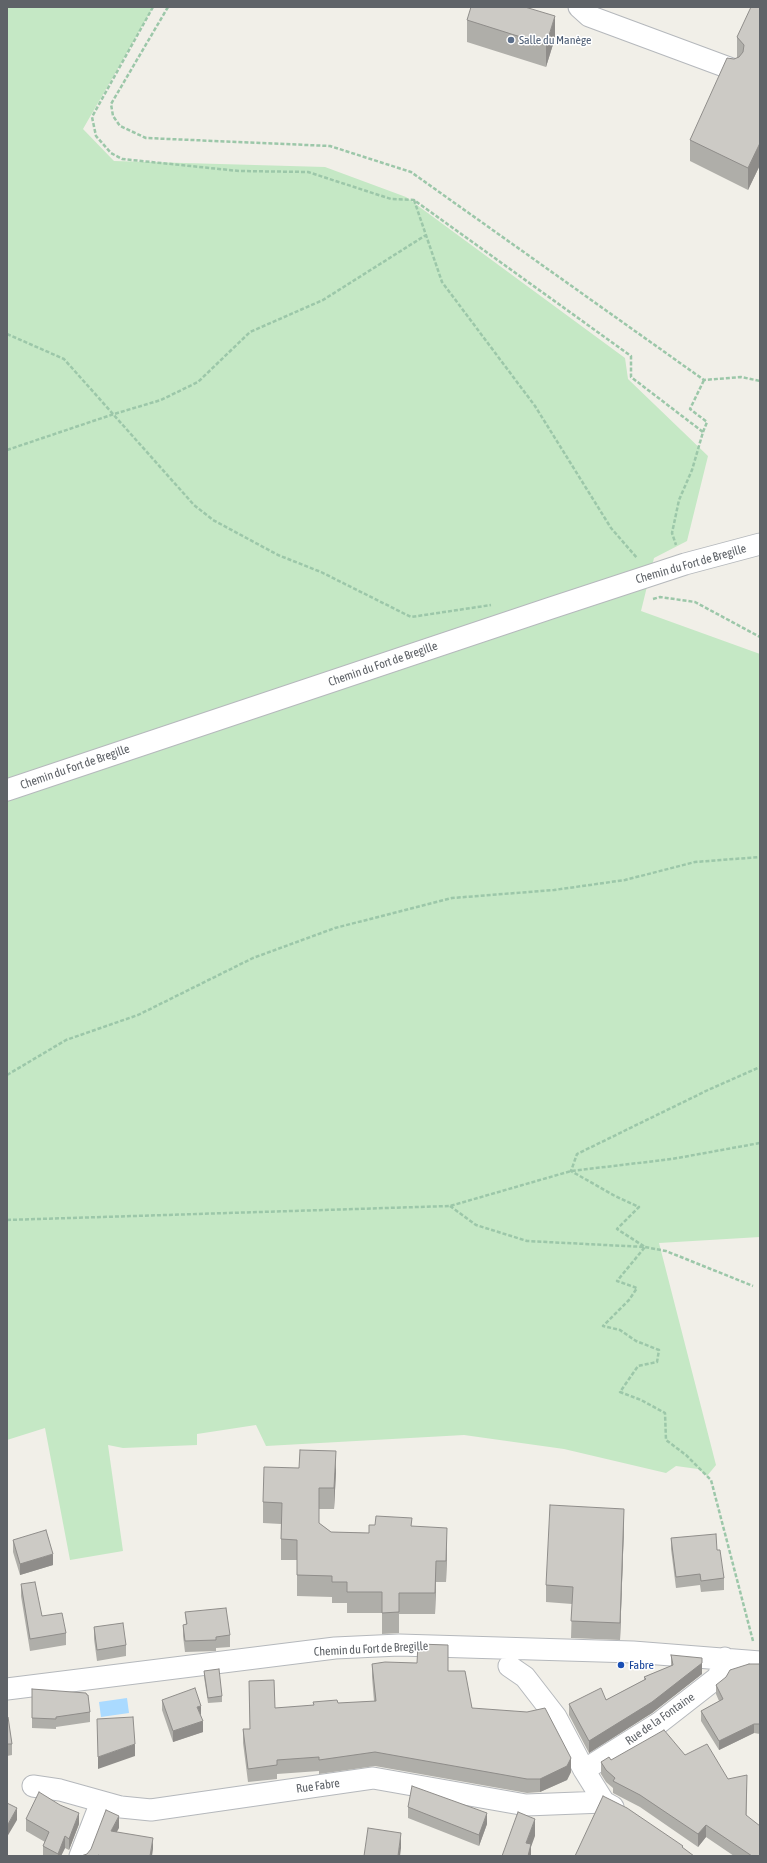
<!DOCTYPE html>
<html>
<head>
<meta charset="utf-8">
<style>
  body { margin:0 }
  #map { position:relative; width:767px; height:1863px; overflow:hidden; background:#f1efe8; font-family:"Asap Condensed",sans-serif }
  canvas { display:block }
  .frame { position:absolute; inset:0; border:8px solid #5f6368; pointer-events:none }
</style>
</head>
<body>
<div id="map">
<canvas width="767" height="1863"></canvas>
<div class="frame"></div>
</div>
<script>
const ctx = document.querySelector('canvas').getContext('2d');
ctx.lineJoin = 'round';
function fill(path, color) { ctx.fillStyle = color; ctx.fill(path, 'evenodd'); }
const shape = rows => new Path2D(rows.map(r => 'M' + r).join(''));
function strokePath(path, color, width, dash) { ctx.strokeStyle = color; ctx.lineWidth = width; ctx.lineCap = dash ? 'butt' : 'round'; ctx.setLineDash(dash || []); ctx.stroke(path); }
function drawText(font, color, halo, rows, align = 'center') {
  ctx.font = font + ' "Asap Condensed",sans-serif'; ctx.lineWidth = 3; ctx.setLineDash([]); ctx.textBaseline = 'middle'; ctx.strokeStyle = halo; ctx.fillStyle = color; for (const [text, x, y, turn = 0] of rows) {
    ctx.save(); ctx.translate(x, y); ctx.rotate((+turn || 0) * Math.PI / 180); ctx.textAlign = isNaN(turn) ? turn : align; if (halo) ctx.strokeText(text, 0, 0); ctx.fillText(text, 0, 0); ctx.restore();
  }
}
const green = shape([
  [7,7,153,7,83,129,114,161,325,167,406,197,625,358,628,379,708,456,687,541,654,558,641,611,760,654,760,1237,659,1243,716,1465,707,1476,698,1469,676,1466,666,1473,564,1449,464,1435,266,1446,256,1425,197,1434,197,1445,123,1448,108,1445,123,1551,70,1560,45,1428,7,1440]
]);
const water = shape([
  [127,1698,129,1713,101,1717,99,1702]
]);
const path = shape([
  [153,7,92,117,96,136,111,153,122,159,239,171,308,172,391,199,414,200,631,356,631,377,703,432,692,470,679,500,672,533,676,545],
  [168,7,111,104,113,116,120,126,146,138,330,146,411,172,704,380,741,377,760,381],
  [414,200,442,282,535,406,611,528,637,558],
  [7,334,64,359,194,505,213,520,278,555,321,572,411,617,491,605],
  [703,432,707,422,690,409,704,380],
  [7,450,114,414,161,400,198,382,250,332,323,300,426,235],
  [653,599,660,597,695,602,760,637],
  [7,1075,66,1040,138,1015,253,958,335,928,452,898,554,890,625,880,695,862,760,857],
  [450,1206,476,1225,527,1241,645,1247,666,1251,753,1286],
  [7,1220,450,1206,571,1171,672,1159,760,1143],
  [753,1641,711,1480,686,1455,666,1440,665,1413,641,1400,620,1392,638,1366,657,1362,659,1350,636,1341,620,1330,603,1326,629,1300,637,1288,617,1281,645,1247,617,1229,639,1207,615,1196,571,1171,577,1154,708,1090,760,1067]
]);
const minor = shape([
  [579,7,589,16,732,69],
  [7,790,551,608,685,564,760,544],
  [509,1666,525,1677,556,1717,584,1770,604,1802,613,1807],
  [7,1689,335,1648,399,1645,633,1652,760,1662],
  [584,1770,659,1723,718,1677,725,1658],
  [33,1786,60,1790,121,1807,151,1810,373,1778,526,1805,604,1802],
  [80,1856,101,1802]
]);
const wall = shape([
  [760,7,760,165,748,190,690,161,690,140,734,59,737,58,737,37],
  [467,20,555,38,546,67,467,42],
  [336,1472,334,1509,319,1509,319,1523,331,1532,369,1533,412,1526,447,1549,446,1582,436,1582,435,1614,399,1614,399,1633,382,1634,382,1613,347,1613,347,1603,332,1603,332,1597,297,1596,297,1560,281,1560,281,1524,263,1523,263,1502],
  [624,1526,620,1640,571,1638,572,1604,546,1602,546,1585],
  [671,1538,717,1550,724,1578,724,1590,701,1592,700,1585,676,1588,671,1549],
  [13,1540,53,1565,20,1575,13,1552],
  [21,1584,42,1616,66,1633,66,1645,30,1651,21,1596],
  [185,1612,230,1635,230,1647,216,1648,216,1651,185,1652,183,1636,183,1625,186,1624],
  [94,1627,126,1645,126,1656,97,1661,94,1639],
  [671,1655,702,1674,652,1713,589,1753,569,1715,569,1704,606,1700,644,1680,644,1677,671,1666],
  [372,1664,448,1671,472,1708,571,1772,567,1780,540,1792,527,1793,375,1766,319,1774,319,1771,277,1774,277,1779,248,1782,243,1743,243,1729,250,1729,249,1681,275,1708,374,1701,372,1677],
  [760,1664,760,1734,754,1733,719,1750,701,1721,701,1711,719,1701,716,1694,716,1685],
  [204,1671,222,1696,222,1702,208,1703,204,1677],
  [32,1689,87,1695,90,1712,90,1722,56,1727,56,1729,32,1728],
  [162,1700,201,1716,203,1732,173,1742,162,1710],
  [7,1717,12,1744,12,1755,7,1756],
  [685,1755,728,1779,747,1787,746,1815,760,1856,734,1856,706,1837,698,1847,640,1807,613,1793,613,1788,606,1782,601,1774,601,1762,611,1760],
  [408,1807,487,1824,479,1846,408,1818],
  [26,1819,79,1824,69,1850,65,1848,61,1856,43,1856,43,1846,45,1842,26,1831]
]);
const shadedWall = shape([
  [555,16,555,38,546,67,546,45],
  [760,143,760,165,748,190,748,168],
  [336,1451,336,1472,334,1509,334,1488],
  [624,1509,624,1526,620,1640,620,1623],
  [447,1528,447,1549,446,1582,446,1561],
  [53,1554,53,1565,20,1575,20,1564],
  [436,1561,436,1582,435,1614,435,1593],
  [702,1663,702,1674,652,1713,589,1753,589,1741],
  [201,1706,201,1716,197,1707],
  [203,1721,203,1732,173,1742,173,1731],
  [754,1724,754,1733,719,1750,719,1741],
  [135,1744,135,1756,98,1769,98,1757],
  [571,1758,571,1772,567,1780,540,1792,540,1779],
  [747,1775,747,1787,746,1827,746,1815],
  [17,1808,17,1820,7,1837,7,1826],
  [79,1813,79,1824,69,1850,69,1839],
  [487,1813,487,1824,479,1846,479,1835],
  [119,1816,119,1828,111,1843,111,1831],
  [535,1819,535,1836,531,1847,531,1856,528,1856,526,1843],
  [706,1825,706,1837,698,1847,698,1834],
  [401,1833,401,1848,400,1856,398,1856],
  [65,1836,65,1848,61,1856,58,1856,58,1854],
  [153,1838,153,1849,152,1856,150,1856]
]);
const building = shape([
  [471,7,525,7,555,16,546,45,467,20,471,7],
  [751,7,760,7,760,143,748,168,690,140,727,58,734,59,739,57,743,52,744,45,737,37,751,7],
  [300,1450,336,1451,334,1488,319,1488,319,1523,331,1532,369,1533,369,1525,375,1525,376,1516,412,1518,411,1526,447,1528,446,1561,436,1561,435,1593,399,1593,399,1612,382,1613,382,1592,347,1592,347,1582,332,1582,332,1576,297,1575,297,1540,281,1539,282,1503,263,1502,264,1467,299,1468,300,1450],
  [550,1505,624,1509,620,1623,571,1621,573,1587,546,1585,550,1505],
  [46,1530,53,1554,20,1564,13,1540,46,1530],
  [716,1534,717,1550,720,1550,724,1578,701,1581,700,1574,676,1577,671,1538,716,1534],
  [35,1582,42,1616,62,1613,66,1633,30,1639,21,1584,35,1582],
  [226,1608,230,1635,216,1637,216,1640,185,1641,183,1625,187,1624,185,1612,226,1608],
  [123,1623,126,1645,97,1650,94,1627,123,1623],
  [418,1644,448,1645,448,1671,465,1671,472,1708,527,1712,545,1708,571,1758,567,1766,540,1779,527,1779,375,1752,319,1760,319,1757,277,1760,277,1765,248,1769,243,1729,250,1729,249,1681,274,1680,275,1708,314,1705,313,1702,337,1700,338,1703,376,1701,372,1664,385,1662,417,1663,418,1644],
  [671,1655,702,1658,702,1663,652,1702,589,1741,569,1704,601,1688,606,1700,646,1679,644,1677,673,1665,671,1655],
  [749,1664,760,1664,760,1724,754,1724,719,1741,701,1711,723,1699,716,1685,726,1677,730,1670,749,1664],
  [219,1669,222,1696,208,1698,204,1671,219,1669],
  [195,1688,201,1706,197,1707,203,1721,173,1731,162,1700,195,1688],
  [32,1689,86,1693,87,1695,88,1695,90,1712,56,1717,56,1719,32,1718,32,1689],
  [7,1717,8,1717,12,1744,7,1744,7,1717],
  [133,1717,135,1744,98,1757,97,1719,133,1717],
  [664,1730,685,1755,707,1744,728,1779,747,1775,746,1815,760,1826,760,1856,752,1856,706,1825,698,1834,640,1795,613,1781,615,1778,606,1770,601,1762,609,1757,611,1760,664,1730],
  [412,1786,487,1813,479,1835,408,1807,412,1786],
  [39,1792,60,1805,79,1813,69,1839,65,1836,58,1854,43,1846,49,1832,26,1819,39,1792],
  [603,1796,627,1808,683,1846,682,1847,694,1856,575,1856,603,1796],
  [7,1803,17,1808,7,1826,7,1803],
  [106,1810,119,1816,111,1831,153,1838,150,1856,100,1856,98,1855,97,1856,81,1856,87,1854,91,1849,106,1810],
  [518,1812,535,1819,526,1843,531,1844,528,1856,502,1856,518,1812],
  [368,1828,401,1833,398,1856,364,1856,368,1828]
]);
const markers = [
  [511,40,4,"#5c6f8a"],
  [621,1665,4,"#1a4fb4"]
];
const serviceNames = [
  ["Salle du Manège",519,40]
];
const streetNames = [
  ["Chemin du Fort de Bregille",691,564,-16],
  ["Chemin du Fort de Bregille",383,664,-19],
  ["Chemin du Fort de Bregille",75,767,-19],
  ["Chemin du Fort de Bregille",371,1649,-3],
  ["Rue de la Fontaine",660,1719,-35],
  ["Rue Fabre",318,1786,-8]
];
const transitNames = [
  ["Fabre",629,1665]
];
fill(green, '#c5e8c5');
fill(water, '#aadaff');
strokePath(minor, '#b5b8bc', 23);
strokePath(path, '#9cc7a9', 2.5, [4, 2]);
strokePath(minor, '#fff', 21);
fill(wall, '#afaea9');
fill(shadedWall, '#8f8d8a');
fill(building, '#cccac5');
strokePath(building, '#8f8d8a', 1);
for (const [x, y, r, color] of markers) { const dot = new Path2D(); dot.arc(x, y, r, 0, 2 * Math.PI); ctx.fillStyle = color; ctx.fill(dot); strokePath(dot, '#fff', 1.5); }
drawText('12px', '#4e5e75', '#fff', serviceNames, 'left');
drawText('12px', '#5f6368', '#fff', streetNames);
drawText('12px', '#164399', '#fff', transitNames, 'left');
</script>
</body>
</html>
